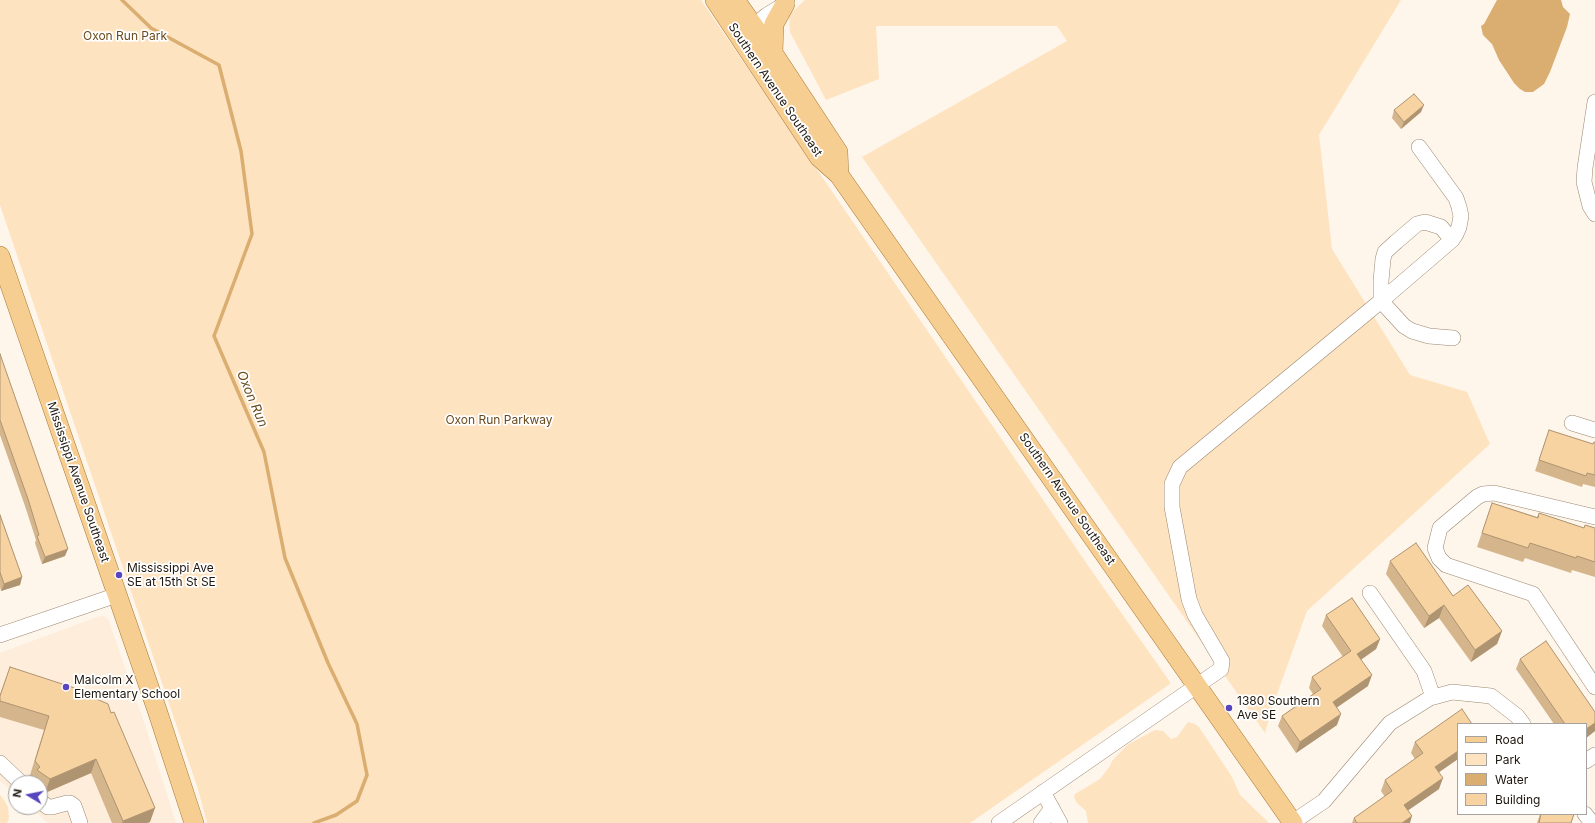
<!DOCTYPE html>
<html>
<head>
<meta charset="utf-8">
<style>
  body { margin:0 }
  #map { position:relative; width:1595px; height:823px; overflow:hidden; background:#fef5eb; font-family:Inter,sans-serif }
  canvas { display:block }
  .legend { position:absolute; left:1457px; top:723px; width:130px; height:92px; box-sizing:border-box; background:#fff; border:1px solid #a5a29f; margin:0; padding:5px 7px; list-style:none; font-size:12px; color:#1e170e }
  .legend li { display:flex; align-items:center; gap:8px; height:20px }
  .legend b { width:20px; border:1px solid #a5a29f }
  .north { position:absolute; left:8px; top:775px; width:40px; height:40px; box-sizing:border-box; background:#fff; border:1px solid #a5a29f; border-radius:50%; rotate:280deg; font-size:11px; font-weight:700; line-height:16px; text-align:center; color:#1e170e }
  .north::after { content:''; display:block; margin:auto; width:14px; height:18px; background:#5846be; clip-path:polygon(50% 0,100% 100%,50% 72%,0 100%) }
</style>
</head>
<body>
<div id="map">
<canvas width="1595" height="823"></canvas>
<ul class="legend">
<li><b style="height:5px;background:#f7ce91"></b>Road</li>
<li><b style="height:11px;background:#fee3c0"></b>Park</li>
<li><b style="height:11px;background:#daad70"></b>Water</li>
<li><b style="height:11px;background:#f8d3a2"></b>Building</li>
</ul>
<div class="north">N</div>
</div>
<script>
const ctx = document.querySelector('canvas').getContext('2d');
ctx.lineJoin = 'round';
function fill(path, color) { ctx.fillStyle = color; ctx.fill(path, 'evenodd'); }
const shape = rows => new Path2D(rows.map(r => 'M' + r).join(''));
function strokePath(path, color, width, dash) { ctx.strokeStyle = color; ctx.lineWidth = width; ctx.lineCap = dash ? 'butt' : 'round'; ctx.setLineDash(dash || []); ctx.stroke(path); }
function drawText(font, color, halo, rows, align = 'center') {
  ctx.font = font + ' Inter,sans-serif'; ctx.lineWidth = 3.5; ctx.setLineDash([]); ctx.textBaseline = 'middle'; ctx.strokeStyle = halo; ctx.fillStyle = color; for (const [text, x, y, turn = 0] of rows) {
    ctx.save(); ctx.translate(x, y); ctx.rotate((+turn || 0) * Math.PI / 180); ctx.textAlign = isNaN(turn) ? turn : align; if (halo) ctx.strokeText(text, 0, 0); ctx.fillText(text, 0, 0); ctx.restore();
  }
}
const built = shape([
  [100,616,104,616,108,619,144,722,176,823,48,823,30,807,40,807,40,783,16,783,16,795,0,781,0,653]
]);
const green = shape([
  [0,0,701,0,1089,567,1170,682,1170,684,970,823,207,823,198,789,0,205],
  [805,0,1401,0,1319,135,1332,249,1410,375,1467,392,1490,444,1307,611,1272,708,1265,733,862,157,1067,41,1057,26,876,26,879,79,826,100,790,32,789,15],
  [1188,722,1195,724,1199,727,1232,777,1240,795,1269,823,1088,823,1086,811,1077,803,1074,797,1075,794,1100,779,1110,766,1112,761,1127,745,1155,730,1163,731,1171,739,1177,737],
  [0,795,4,800,8,807,9,818,7,823,0,823]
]);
const water = shape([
  [1497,0,1561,0,1563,7,1570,14,1567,27,1550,72,1544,84,1533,92,1525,92,1520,89,1514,83,1499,60,1492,44,1483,35,1481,26,1484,24]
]);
const stream = shape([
  [122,0,151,28,219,65,241,151,252,234,214,336,264,452,285,558,328,663,357,724,367,775,357,801,336,815,314,823]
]);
const minor = shape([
  [745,33,767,15,787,3],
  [1595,102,1585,168,1584,182,1590,206,1595,214],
  [1419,147,1456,198,1459,207,1461,216,1459,227,1456,234,1452,240,1381,301,1404,326,1412,331,1429,336,1453,338],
  [1572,423,1595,430],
  [1595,517,1494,493,1483,494,1477,497,1440,528,1435,548,1439,558,1446,565,1533,594,1595,687],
  [1370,593,1424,671,1433,697],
  [0,635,117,595],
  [1586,761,1595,755],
  [0,763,21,783],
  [1043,792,1060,823],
  [40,801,48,807,52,807,67,803,70,803,74,806,80,823],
  [1585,814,1592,823],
  [1293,822,1324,801,1390,723,1430,698,1452,692,1491,696,1517,716,1523,724],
  [999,823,1221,669,1222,661,1195,615,1189,599,1172,507,1172,484,1180,467,1381,301,1381,281,1383,259,1385,252,1396,242,1417,224,1425,222,1441,227,1452,240],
  [1041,823,1052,808]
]);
const major = shape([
  [715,0,819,157,839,175,1293,823],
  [735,0,773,53,838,152,839,175],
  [773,53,774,24,785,4],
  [0,256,157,710,194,823]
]);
const wall = shape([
  [1394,110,1421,112,1401,129,1392,118],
  [0,354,65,556,42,564,35,543,36,540,25,506,0,435],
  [1549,430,1593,444,1595,442,1595,487,1583,484,1582,487,1535,471],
  [1492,503,1537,517,1539,513,1584,528,1595,528,1595,577,1572,570,1571,573,1525,558,1523,562,1477,547],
  [0,515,22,577,20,585,1,591,0,587],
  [1390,561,1453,596,1502,631,1497,644,1471,662,1439,618,1424,628,1386,574],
  [1326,615,1380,639,1376,649,1361,660,1368,686,1337,707,1337,725,1296,753,1278,726,1282,716,1313,694,1309,688,1312,677,1343,657,1322,626],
  [1520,659,1595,712,1595,731,1586,738,1586,724,1554,724,1516,669],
  [10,667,92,697,111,713,150,822,147,823,112,823,91,773,45,793,40,790,40,783,32,783,34,779,30,775,44,730,0,717,0,695],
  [1415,742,1458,759,1439,772,1439,789,1408,810,1410,823,1352,823,1354,818,1385,797,1381,791,1385,780,1415,759,1411,753],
  [1540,814,1574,814,1571,823,1537,823]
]);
const shadedWall = shape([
  [1424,105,1421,112,1401,129,1404,122],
  [68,549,65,556,42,564,45,557],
  [22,577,20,585,1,591,4,584],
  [1444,605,1439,618,1424,628,1429,616],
  [1502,631,1497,644,1471,662,1475,650],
  [1380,639,1376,649,1353,665,1357,654],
  [1372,675,1368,686,1329,713,1333,702],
  [1341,714,1337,725,1296,753,1300,742],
  [1595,723,1595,731,1586,738,1586,729],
  [1458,751,1458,759,1432,777,1435,767],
  [96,759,91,773,45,793,50,779],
  [1443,778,1439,789,1400,816,1404,805],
  [155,808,150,822,147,823,122,823,123,821],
  [1412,816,1410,823,1402,823]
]);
const building = shape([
  [1414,94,1424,105,1404,122,1394,110,1414,94],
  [0,354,68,549,45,557,37,536,39,535,28,499,0,420,0,354],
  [1549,430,1593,444,1594,442,1595,442,1595,475,1587,473,1586,476,1539,460,1549,430],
  [1492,503,1538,518,1539,513,1584,528,1585,525,1595,528,1595,562,1577,556,1576,558,1530,543,1528,548,1482,533,1492,503],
  [0,515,22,577,4,584,0,572,0,515],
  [1416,543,1453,596,1468,585,1502,631,1475,650,1444,605,1429,616,1390,561,1416,543],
  [1352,598,1380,639,1357,654,1372,675,1333,702,1341,714,1300,742,1282,716,1321,689,1312,677,1351,651,1326,615,1352,598],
  [1546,641,1595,712,1595,723,1586,729,1586,724,1565,724,1520,659,1546,641],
  [10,667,93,694,92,697,108,704,111,713,114,712,155,808,123,821,96,759,50,779,37,770,40,767,35,761,49,716,0,701,0,696,10,667],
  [1462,709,1472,724,1458,724,1458,751,1435,767,1443,778,1404,805,1412,816,1402,823,1357,823,1354,818,1392,791,1385,780,1423,753,1415,742,1462,709],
  [1541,814,1574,814,1571,823,1539,823,1541,814]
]);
const markers = [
  [119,575,4,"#5846be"],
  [66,687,4,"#5846be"],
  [1229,708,4,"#5846be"]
];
const parkNames = [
  ["Oxon Run Park",125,36],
  ["Oxon Run Parkway",499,420]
];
const streetNames = [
  ["Southern Avenue Southeast",775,90,56],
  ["Mississippi Avenue Southeast",78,482,71],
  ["Southern Avenue Southeast",1067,499,55]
];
const poiNames = [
  ["Mississippi Ave",127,568],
  ["SE at 15th St SE",127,582],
  ["Malcolm X",74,680],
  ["Elementary School",74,694],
  ["1380 Southern",1237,701],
  ["Ave SE",1237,715]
];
const waterNames = [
  ["Oxon Run",252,399,67]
];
fill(built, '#fdedda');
fill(green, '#fee3c0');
fill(water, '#daad70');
strokePath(stream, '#daad70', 3.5);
strokePath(minor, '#9b8870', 16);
strokePath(major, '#a87934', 20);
strokePath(minor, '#fff', 15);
strokePath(major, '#f7ce91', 19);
fill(wall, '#d5b58b');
fill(shadedWall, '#ae9471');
fill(building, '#f8d3a2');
strokePath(building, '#ae9471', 1);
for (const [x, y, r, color] of markers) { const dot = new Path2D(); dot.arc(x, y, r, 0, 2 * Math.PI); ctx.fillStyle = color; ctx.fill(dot); strokePath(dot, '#fff', 1.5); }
drawText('12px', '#6a4b1d', '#fff', parkNames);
drawText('12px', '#1e170e', '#fff', streetNames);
drawText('12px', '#1e170e', '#fff', poiNames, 'left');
drawText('italic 13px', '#6b4c1e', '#fff', waterNames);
</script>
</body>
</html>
